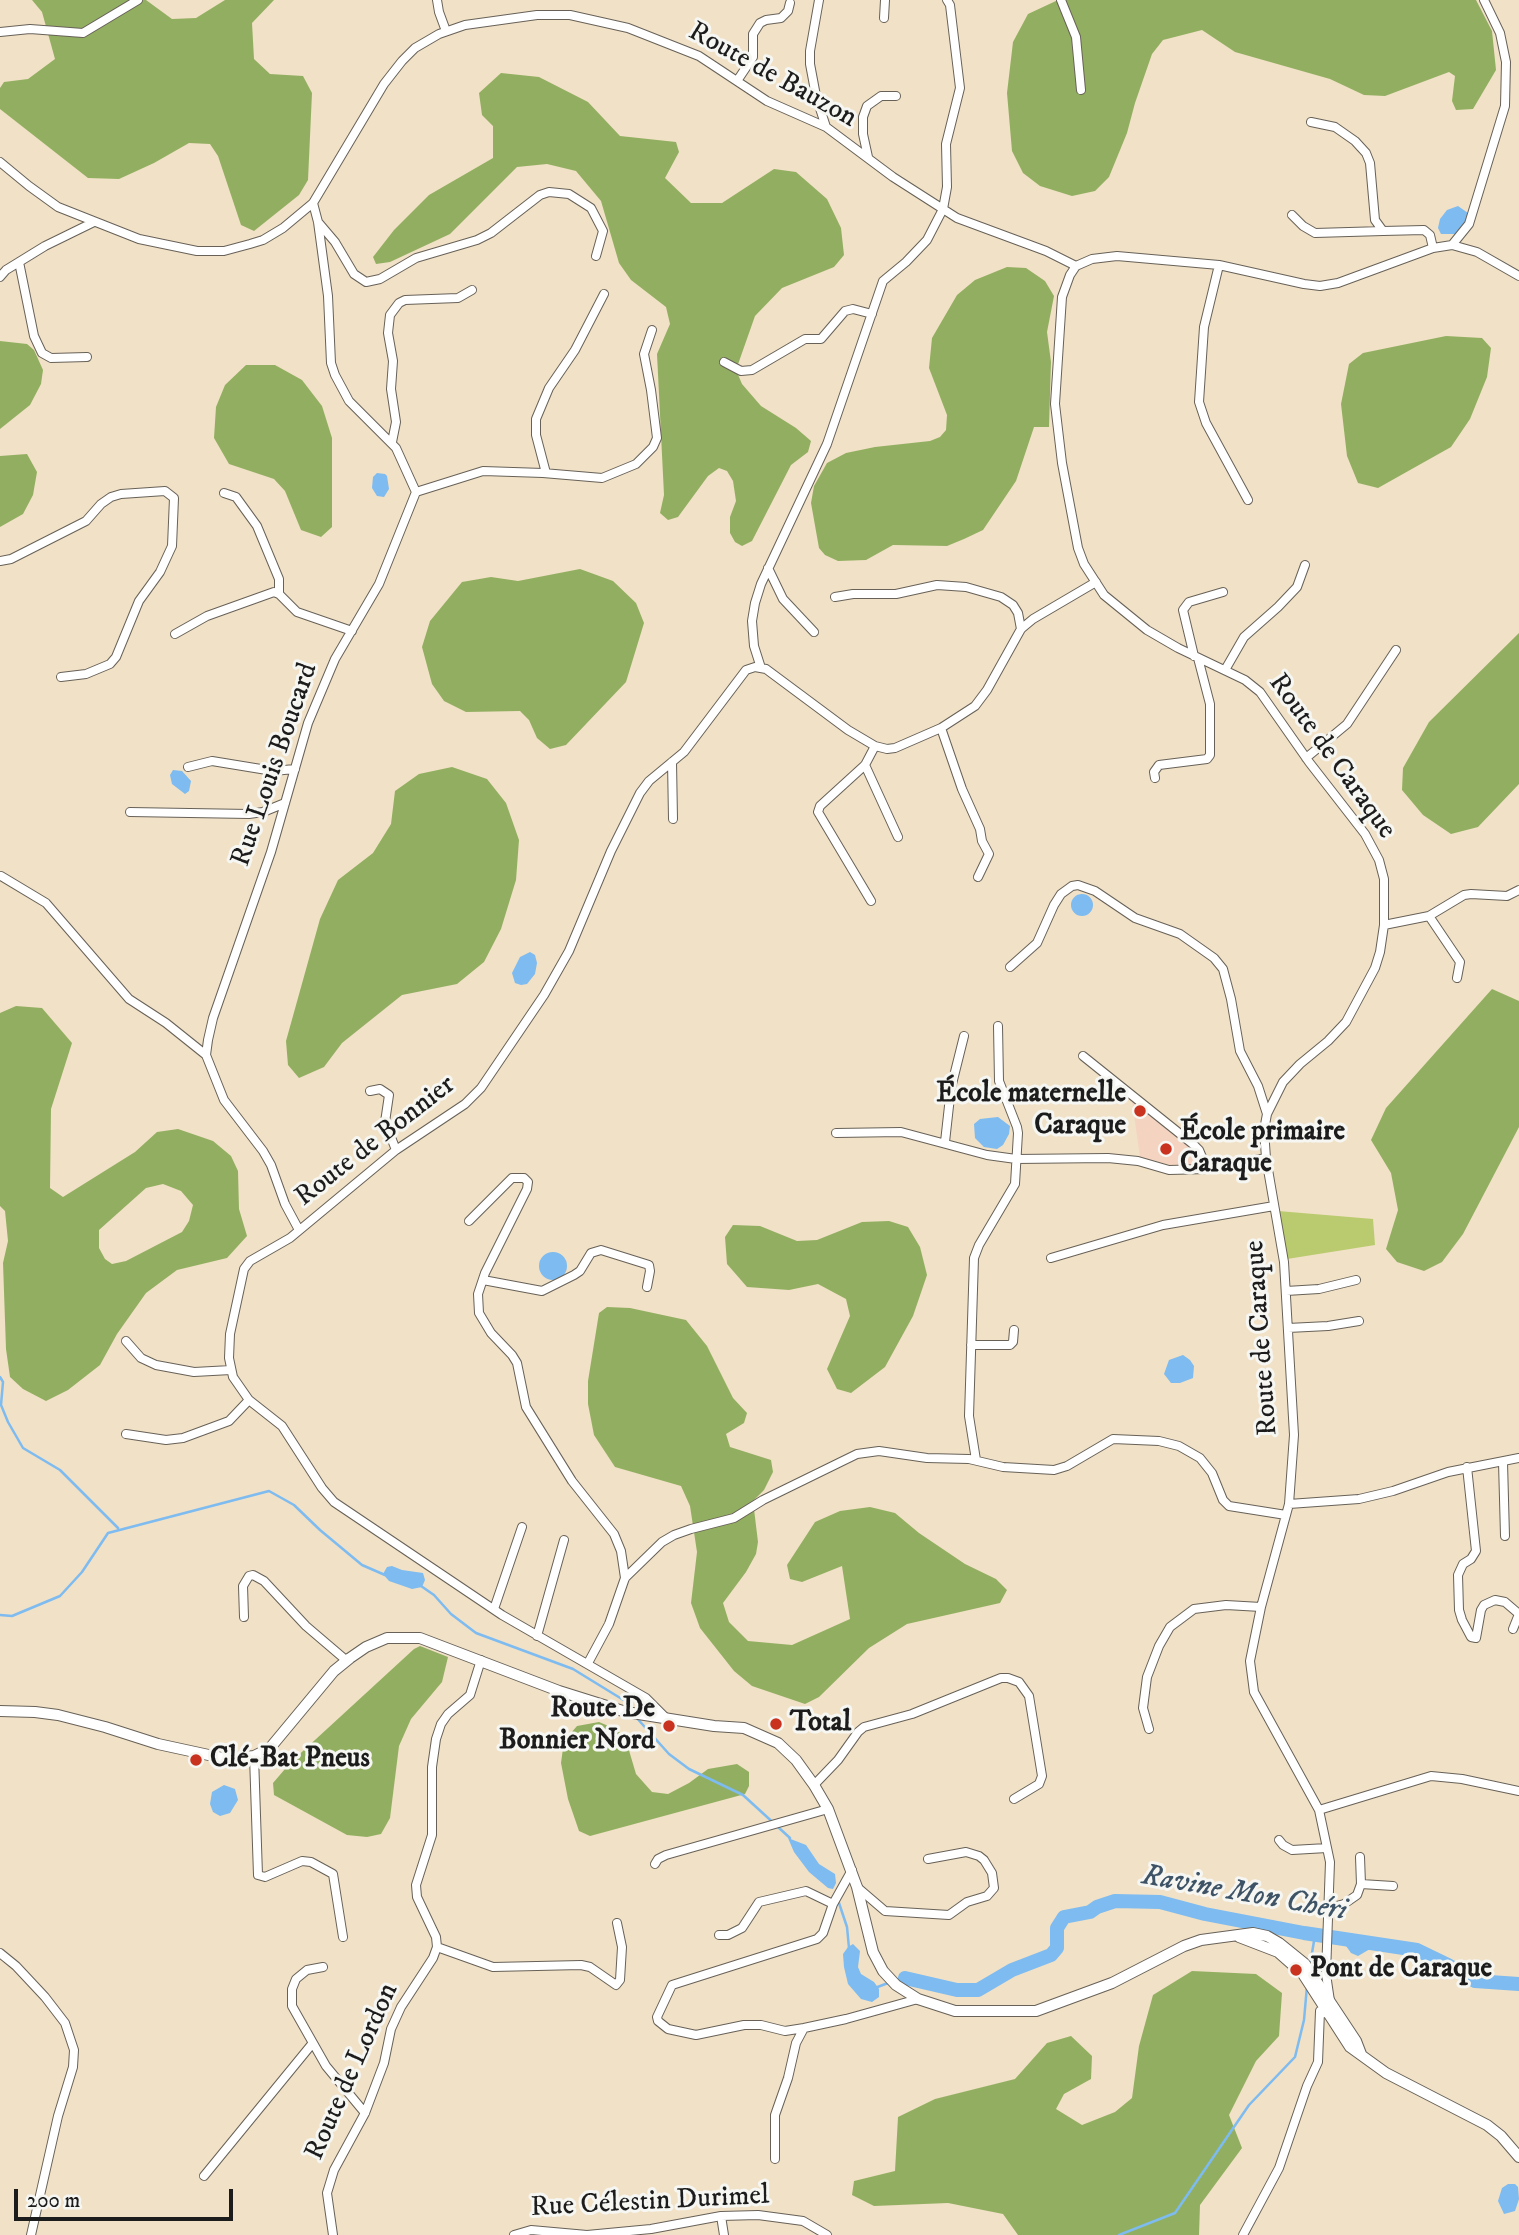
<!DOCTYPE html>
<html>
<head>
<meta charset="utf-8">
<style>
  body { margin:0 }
  #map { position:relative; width:1519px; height:2235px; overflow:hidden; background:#f1e1c6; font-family:"IM FELL DW Pica",serif }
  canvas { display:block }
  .scale { position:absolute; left:14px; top:2189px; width:219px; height:32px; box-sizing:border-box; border:4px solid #1c1c1c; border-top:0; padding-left:9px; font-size:21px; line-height:24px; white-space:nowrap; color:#1c1c1c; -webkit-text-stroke:5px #f6f6f2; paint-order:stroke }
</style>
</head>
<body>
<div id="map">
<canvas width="1519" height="2235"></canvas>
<div class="scale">200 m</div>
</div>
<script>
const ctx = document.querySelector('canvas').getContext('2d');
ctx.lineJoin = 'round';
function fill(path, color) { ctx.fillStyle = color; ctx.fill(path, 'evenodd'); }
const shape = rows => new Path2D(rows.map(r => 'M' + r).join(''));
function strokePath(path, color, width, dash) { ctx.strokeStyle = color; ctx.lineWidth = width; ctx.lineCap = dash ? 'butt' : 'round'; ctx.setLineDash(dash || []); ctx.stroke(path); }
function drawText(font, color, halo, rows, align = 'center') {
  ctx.font = font + ' "IM FELL DW Pica",serif'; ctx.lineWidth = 6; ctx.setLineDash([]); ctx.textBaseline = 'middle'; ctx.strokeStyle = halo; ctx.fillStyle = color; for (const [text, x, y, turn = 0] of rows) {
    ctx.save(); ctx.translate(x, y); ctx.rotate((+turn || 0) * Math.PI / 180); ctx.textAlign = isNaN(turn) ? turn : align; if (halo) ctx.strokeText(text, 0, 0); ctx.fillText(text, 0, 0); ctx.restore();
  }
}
const built = shape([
  [1132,1100,1199,1154,1203,1165,1178,1167,1140,1157]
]);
const green = shape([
  [1278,1211,1373,1219,1375,1245,1287,1259]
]);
const forest = shape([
  [32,0,146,0,172,19,196,18,225,0,274,0,252,23,254,59,270,74,303,76,312,93,308,180,299,195,254,231,241,225,218,156,210,144,189,143,154,163,119,179,88,178,0,109,0,88,4,82,28,79,55,59,42,12],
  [1058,0,1476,0,1492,31,1496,70,1473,109,1456,110,1452,101,1455,76,1449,72,1385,96,1364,95,1330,79,1235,52,1202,30,1163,40,1152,54,1135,103,1127,133,1109,177,1095,191,1072,196,1040,186,1023,173,1012,151,1007,93,1013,42,1028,14],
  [501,73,539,77,588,102,620,136,676,142,679,152,665,178,691,203,722,203,774,169,796,172,827,199,841,228,844,255,834,267,782,288,755,316,736,370,742,384,761,406,796,428,811,441,808,452,791,465,752,541,742,546,735,542,730,533,730,517,736,501,733,481,727,471,719,468,708,476,678,517,668,520,660,513,664,495,657,354,670,324,666,307,631,280,619,263,601,201,576,171,547,164,517,167,450,234,390,262,376,264,373,257,394,230,429,195,493,158,493,126,482,115,479,93],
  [1007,267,1026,268,1045,281,1054,296,1047,332,1051,362,1049,427,1034,427,1016,481,983,530,964,539,947,546,893,545,866,560,838,561,825,555,819,548,811,503,814,486,827,463,846,453,875,447,930,441,940,437,946,430,947,415,929,368,932,338,957,295,975,280],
  [1446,336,1482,338,1491,348,1487,377,1470,419,1451,447,1378,488,1358,483,1347,456,1341,404,1349,364,1363,353],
  [0,341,27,344,34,350,43,370,41,384,30,405,0,429],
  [246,365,275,365,302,380,322,406,332,438,332,527,321,537,301,530,285,491,274,479,229,464,214,438,216,407,225,385],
  [27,454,37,472,33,495,23,514,0,527,0,456],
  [580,569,613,581,636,603,644,623,626,682,566,745,550,749,537,738,529,720,520,711,466,712,444,701,432,684,422,647,430,621,462,582,491,577,518,581],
  [1519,633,1519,784,1478,827,1451,834,1423,815,1402,790,1403,768,1429,722],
  [452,767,487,779,506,803,519,840,516,880,501,929,484,962,457,984,402,995,342,1043,324,1067,299,1078,288,1065,286,1041,320,919,338,880,373,853,391,824,395,791,419,774],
  [1492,989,1519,1001,1519,1127,1463,1234,1442,1262,1424,1271,1397,1262,1386,1249,1398,1210,1391,1173,1371,1140,1386,1108],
  [16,1006,42,1008,72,1043,51,1109,50,1188,63,1197,135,1152,157,1132,178,1129,213,1141,231,1156,238,1171,239,1209,247,1236,227,1258,177,1270,146,1293,117,1334,100,1365,68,1390,46,1401,23,1389,10,1377,6,1349,3,1263,8,1241,5,1211,0,1206,0,1013],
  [163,1184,181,1191,193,1205,189,1221,182,1232,126,1261,112,1264,105,1259,99,1248,99,1230,146,1188],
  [889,1221,908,1227,920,1247,927,1275,913,1316,885,1367,851,1393,837,1389,827,1369,850,1316,846,1299,818,1284,789,1290,747,1287,727,1264,725,1237,733,1225,760,1226,797,1241,817,1240,862,1222],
  [607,1307,630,1308,686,1320,707,1346,733,1398,747,1413,744,1423,726,1434,730,1447,771,1460,773,1472,764,1490,753,1501,758,1542,756,1554,746,1572,723,1603,729,1622,748,1641,792,1645,850,1619,842,1566,802,1582,790,1579,787,1565,815,1522,840,1511,870,1507,895,1513,919,1533,965,1564,996,1579,1007,1590,1000,1603,907,1624,869,1648,819,1697,805,1704,752,1686,734,1671,700,1628,691,1603,697,1552,690,1506,681,1486,615,1467,594,1435,588,1404,588,1381,599,1313],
  [420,1646,448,1657,442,1682,411,1719,399,1746,390,1818,381,1834,367,1837,347,1835,274,1795,273,1783,291,1762,414,1649],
  [599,1722,618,1730,628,1747,636,1774,652,1792,668,1794,689,1783,708,1769,737,1764,749,1772,749,1786,745,1794,590,1836,579,1831,568,1799,561,1763,564,1741,577,1726],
  [1192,1971,1256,1974,1282,1993,1279,2036,1256,2061,1229,2115,1242,2148,1200,2205,1199,2235,1018,2235,1003,2214,948,2203,874,2206,852,2195,854,2181,895,2171,898,2117,935,2099,1015,2079,1047,2043,1071,2036,1092,2056,1091,2079,1064,2094,1056,2109,1082,2125,1115,2112,1132,2098,1139,2046,1153,1995]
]);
const water = shape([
  [1458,206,1468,213,1466,222,1457,234,1441,234,1438,228,1440,219,1447,210],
  [377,473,385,474,387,476,389,489,384,497,377,496,372,488,373,477],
  [173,770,182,771,191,781,189,791,185,794,172,784,170,775],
  '1071 905a11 11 0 1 1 22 0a11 11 0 1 1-22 0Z',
  [530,952,535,955,537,963,535,974,527,984,521,985,515,983,512,973,520,957],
  [998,1117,1010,1126,1009,1134,1003,1145,997,1149,984,1147,975,1138,974,1124,980,1119],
  '539 1266a14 14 0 1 1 28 0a14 14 0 1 1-28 0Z',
  [1183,1355,1190,1360,1194,1366,1193,1378,1180,1383,1171,1383,1164,1374,1169,1360],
  [392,1566,402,1570,423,1573,425,1580,422,1587,412,1589,389,1581,383,1574,387,1567],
  [224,1785,235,1789,238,1800,230,1813,220,1816,213,1812,210,1804,212,1792],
  [788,1838,806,1845,819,1864,835,1874,836,1883,833,1889,828,1888,809,1872,794,1852],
  [1351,1935,1371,1945,1370,1949,1358,1956,1351,1953,1344,1943],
  [853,1944,860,1951,858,1967,861,1974,874,1982,879,1989,879,1997,872,2002,861,1999,848,1984,844,1967,843,1954,848,1947],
  [1508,2184,1515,2184,1518,2187,1519,2199,1515,2211,1504,2214,1498,2201,1502,2188]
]);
const stream = shape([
  [0,1377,3,1382,1,1405,8,1422,23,1448,60,1470,118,1528],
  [421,1586,434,1595,451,1614,476,1633,573,1669,630,1704,632,1710],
  [0,1615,12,1616,60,1596,82,1572,108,1533,269,1491,294,1505,320,1530,362,1565,385,1575],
  [635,1716,669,1754,689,1769,743,1795,790,1838],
  [838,1900,847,1927,849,1948],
  [1310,1965,1315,1935],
  [875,1988,888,1983],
  [1119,2235,1175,2213,1249,2105,1295,2057,1304,2020,1307,1986]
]);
const river = shape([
  [905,1978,957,1990,978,1990,1012,1970,1051,1955,1057,1948,1057,1928,1064,1917,1090,1912,1097,1907,1115,1901,1160,1902,1205,1914,1304,1933,1417,1950,1448,1965,1475,1981,1519,1984]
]);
const minor = shape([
  [437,0,439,12,446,31],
  [819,0,810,51,810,64,816,96,826,127],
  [1061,0,1076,37,1081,90],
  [884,18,885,0],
  [0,32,30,29,83,33,138,0],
  [737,81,753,57,753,34,760,23,766,20,781,18,788,11,790,3],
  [1311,122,1335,127,1355,141,1366,153,1370,163,1375,220,1383,231,1424,230,1430,235,1433,248],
  [868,157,863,134,863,117,867,106,881,96,896,96],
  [0,162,29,186,58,207,139,239,197,251,224,251,250,244,263,240,283,228,313,203,384,84,402,61,415,48,439,34,465,25,537,15,570,15,628,28,699,56,767,101,826,127,893,177,957,218,1046,251,1076,266],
  [1292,215,1303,226,1315,233,1383,231],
  [318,222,335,242,354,274,366,282,380,279,416,258,477,240,491,233,540,195,549,192,569,194,591,208,603,231,596,256],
  [1452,245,1469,224,1505,106,1506,62,1500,33,1484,0],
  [19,262,34,336,42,353,51,358,87,357],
  [1219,265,1204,327,1199,402,1206,423,1248,500],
  [0,277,6,270,45,246,94,222],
  [724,362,741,371,752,370,805,339,821,339,845,311,853,309,872,314],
  [392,442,396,422,391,389,393,361,388,333,390,315,399,303,405,300,458,298,472,290],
  [546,473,536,435,536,419,549,388,575,350,604,294],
  [416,492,483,471,543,473,602,478,636,464,653,447,657,438,651,390,644,354,652,330],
  [224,493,236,497,257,526,279,579,279,594],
  [0,561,11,559,86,521,101,504,111,497,121,494,165,491,174,498,172,546,160,572,139,601,116,657,110,664,86,674,61,677],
  [768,568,783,599,814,632],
  [835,597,853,594,896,594,937,585,966,587,1001,597,1013,605,1018,613,1021,629],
  [175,634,207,616,274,592,279,594,297,612,352,631],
  [1194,656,1183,610,1189,602,1223,592],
  [761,668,754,646,752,621,755,603,761,584,827,444,883,281,906,262,927,240,943,209,947,187,946,144,960,88,950,5,947,0],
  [1225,670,1244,637,1278,607,1297,587,1305,565],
  [941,728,962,789,980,829,982,841,989,854,978,877],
  [1306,758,1347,724,1396,650],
  [672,762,673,819],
  [865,765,898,837],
  [188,767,212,761,273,771,295,769],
  [1155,778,1154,772,1159,765,1207,759,1210,755,1210,704,1198,658],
  [130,812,249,814,263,812,285,803],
  [1,876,46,903,129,999,166,1023,206,1055],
  [871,901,818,812,820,806,865,765,875,746],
  [1384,925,1429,916],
  [1010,967,1037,943,1054,905,1061,894,1072,886,1078,885,1095,891,1135,918,1180,934,1214,958,1223,969,1231,999,1240,1051,1258,1086,1267,1114],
  [1457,978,1460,962,1429,916,1464,895,1471,894,1507,896,1519,890],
  [1083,1056,1194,1145,1199,1150,1207,1169],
  [370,1091,380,1089,389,1095,385,1122,396,1150],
  [836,1133,901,1132,987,1155,1016,1159,1108,1158,1138,1161,1169,1170,1207,1169,1266,1158],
  [945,1142,951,1088,964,1036],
  [469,1221,512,1178,524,1178,528,1182,527,1189,485,1273,478,1294,479,1313,491,1333,512,1355,517,1363,526,1407,572,1481,614,1534,621,1551,625,1578],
  [299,1230,285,1204,271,1165,263,1151,224,1100,206,1055,208,1040,213,1018,271,852,308,723,335,659,379,584,416,492,396,448,349,401,335,375,331,363,328,296,318,222,313,203],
  [1051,1258,1163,1225,1274,1206],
  [483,1280,542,1291,574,1275,580,1271,591,1253,601,1250,649,1265,650,1271,647,1287],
  [1286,1291,1319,1289,1356,1280],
  [1288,1328,1328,1326,1359,1321],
  [126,1341,141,1358,156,1365,194,1372,231,1370],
  [971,1345,1010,1345,1013,1342,1014,1330],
  [126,1434,166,1440,183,1438,229,1421,249,1400],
  [976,1460,969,1416,974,1258,979,1245,1015,1184,1018,1133,1017,1127,999,1081,998,1026],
  [1503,1462,1505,1536],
  [1467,1467,1476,1551,1471,1559,1463,1564,1458,1575,1459,1610,1462,1620,1471,1637,1476,1638,1481,1610,1484,1605,1495,1600,1505,1602,1519,1614,1513,1629],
  [1289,1504,1359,1499,1393,1491,1448,1472,1519,1458],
  [494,1609,522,1527],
  [244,1617,243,1586,249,1576,253,1575,264,1581,306,1626,347,1661],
  [537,1636,564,1540],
  [588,1663,609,1624,625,1578,662,1542,674,1535,691,1529,734,1518,763,1500,857,1454,879,1451,927,1458,969,1459,1003,1467,1054,1470,1067,1466,1113,1439,1159,1441,1179,1446,1200,1458,1212,1473,1223,1500,1229,1506,1286,1515],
  [665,1717,646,1698,502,1615,334,1502,322,1488,282,1426,249,1400,233,1377,229,1358,230,1334,244,1269,250,1261,290,1238,396,1150,465,1104,481,1088,544,995,569,951,611,851,640,793,649,781,684,752,746,670,755,667,766,669,848,730,875,746,887,749,895,748,941,728,975,706,987,690,1021,629,1033,619,1096,582],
  [1149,1729,1143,1708,1147,1677,1159,1646,1170,1627,1194,1609,1226,1605,1261,1607],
  [254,1756,258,1875,265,1877,302,1861,311,1862,333,1874,343,1937],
  [814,1785,838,1760,858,1732,864,1727,912,1714,1001,1678,1008,1678,1019,1682,1029,1696,1042,1776,1039,1784,1014,1799],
  [1319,1810,1431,1776,1462,1779,1519,1791],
  [1279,1840,1283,1845,1292,1850,1327,1848],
  [655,1864,658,1859,666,1855,828,1809],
  [1361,1884,1393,1886],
  [857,1887,885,1911,949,1915,967,1902,987,1896,994,1888,992,1873,984,1860,979,1856,966,1852,928,1859],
  [1329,1908,1344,1904,1357,1895,1361,1884,1360,1857],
  [719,1935,728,1935,742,1928,759,1902,806,1891,833,1904],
  [437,1947,493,1967,581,1965,590,1967,616,1985,620,1980,622,1947,617,1923],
  [0,1953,16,1966,45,1997,65,2023,74,2050,73,2067,58,2116,31,2235],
  [323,1967,307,1970,296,1979,292,1989,292,2006,326,2066,365,2113],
  [1320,2015,1328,2011,1330,2001,1326,1974,1330,1862,1319,1810,1254,1692,1250,1661,1261,1607,1289,1504,1294,1435,1284,1262,1266,1158,1264,1130,1267,1114,1283,1082,1300,1064,1328,1041,1346,1022,1375,968,1380,952,1384,925,1384,879,1379,860,1365,834,1309,762,1260,692,1245,680,1178,648,1147,630,1104,595,1084,564,1078,548,1062,463,1055,404,1062,297,1070,275,1076,266,1092,259,1117,256,1219,265,1304,284,1320,286,1338,283,1433,248,1452,245,1477,252,1519,276],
  [804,2028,785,2031,761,2025,744,2025,696,2035,668,2029,658,2021,657,2017,672,1985,817,1939,823,1933,833,1904,852,1870],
  [775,2159,775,2115,788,2078,796,2043,804,2028,846,2019,918,1999],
  [204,2176,312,2044],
  [721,2216,724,2235],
  [333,2235,327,2193,334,2170,365,2113,384,2063,391,2029,401,2007,433,1958,437,1947,436,1937,417,1897,416,1885,432,1835,432,1767,436,1739,441,1724,448,1714,470,1695,481,1660],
  [514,2235,531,2230,587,2235,651,2229,721,2216,758,2215,803,2221,827,2235],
  [1243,2235,1279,2168,1307,2086,1318,2062,1320,2011]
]);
const major = shape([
  [0,1711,35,1712,58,1715,105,1727,158,1744,227,1759,254,1756,270,1748,334,1671,350,1658,366,1647,387,1638,420,1638,559,1691,626,1712,714,1726,744,1728,778,1743,796,1760,814,1785,828,1809,857,1887,873,1952,883,1971,896,1985,918,1999,955,2011,1036,2011,1112,1983,1184,1946,1201,1940,1253,1933,1267,1936,1279,1943,1305,1964,1356,2041,1361,2054],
  [1239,1937,1278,1952,1303,1974,1350,2047,1386,2073,1487,2125,1501,2136,1519,2157]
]);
const markers = [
  [1140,1111,7,"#c8321e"],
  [1166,1149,7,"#c8321e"],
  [776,1724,7,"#c8321e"],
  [669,1726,7,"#c8321e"],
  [196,1760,7,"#c8321e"],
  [1296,1970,7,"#c8321e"]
];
const streetNames = [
  ["Route de Bauzon",772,76,29],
  ["Route de Caraque",1331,757,54],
  ["Rue Louis Boucard",276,765,-71],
  ["Route de Bonnier",376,1142,-38],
  ["Route de Caraque",1263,1338,-94],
  ["Route de Lordon",353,2072,-66],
  ["Rue Célestin Durimel",650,2203,-3]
];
const poiNames = [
  ["École maternelle",1126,1095,"right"],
  ["Caraque",1126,1127,"right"],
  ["École primaire",1180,1133],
  ["Caraque",1180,1165],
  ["Route De",655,1710,"right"],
  ["Bonnier Nord",655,1742,"right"],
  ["Total",790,1724],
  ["Clé-Bat Pneus",210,1760],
  ["Pont de Caraque",1310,1970]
];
const waterNames = [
  ["Ravine Mon Chéri",1244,1895,10]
];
fill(built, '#f4d3c0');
fill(green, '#b9cb6e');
fill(forest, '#92af61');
fill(water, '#7dbbf0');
strokePath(stream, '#7dbbf0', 2.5);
strokePath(river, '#7dbbf0', 14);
strokePath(minor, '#676158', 10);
strokePath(major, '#676158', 12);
strokePath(minor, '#fff', 8);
strokePath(major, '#fff', 10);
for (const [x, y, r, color] of markers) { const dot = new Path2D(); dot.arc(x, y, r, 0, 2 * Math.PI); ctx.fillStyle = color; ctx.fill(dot); strokePath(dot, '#f6f6f2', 2.5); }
drawText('28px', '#1c1c1c', '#f6f6f2', streetNames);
drawText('bold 28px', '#1c1c1c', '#f6f6f2', poiNames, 'left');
drawText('italic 30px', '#3e5466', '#f6f6f2', waterNames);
</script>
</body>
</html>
